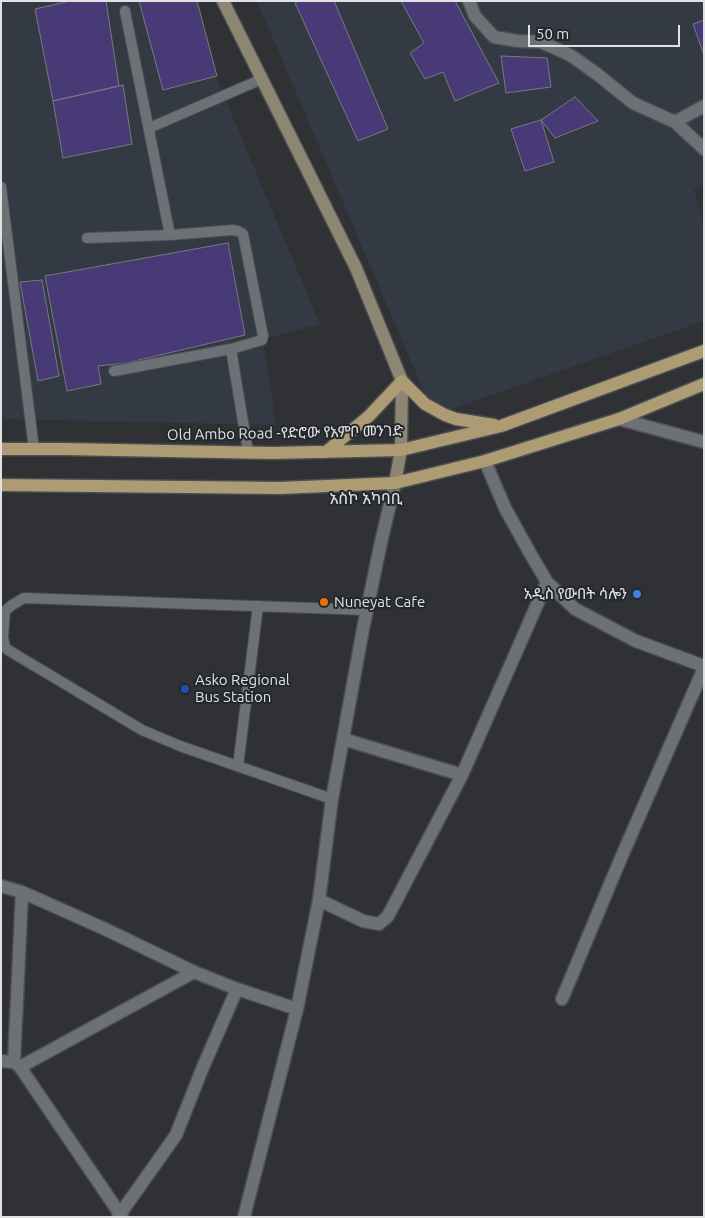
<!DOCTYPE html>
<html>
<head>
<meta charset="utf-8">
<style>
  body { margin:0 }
  #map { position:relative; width:705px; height:1218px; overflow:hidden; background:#2f3135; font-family:Ubuntu,sans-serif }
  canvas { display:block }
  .frame { position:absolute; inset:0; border:2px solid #e0e2e4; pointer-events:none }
  .scale { position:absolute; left:528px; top:25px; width:152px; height:22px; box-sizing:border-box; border:2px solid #e0e2e4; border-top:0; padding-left:6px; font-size:15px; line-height:18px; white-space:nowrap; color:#e0e2e4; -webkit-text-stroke:4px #25282b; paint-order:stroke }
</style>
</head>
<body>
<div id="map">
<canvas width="705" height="1218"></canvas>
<div class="frame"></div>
<div class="scale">50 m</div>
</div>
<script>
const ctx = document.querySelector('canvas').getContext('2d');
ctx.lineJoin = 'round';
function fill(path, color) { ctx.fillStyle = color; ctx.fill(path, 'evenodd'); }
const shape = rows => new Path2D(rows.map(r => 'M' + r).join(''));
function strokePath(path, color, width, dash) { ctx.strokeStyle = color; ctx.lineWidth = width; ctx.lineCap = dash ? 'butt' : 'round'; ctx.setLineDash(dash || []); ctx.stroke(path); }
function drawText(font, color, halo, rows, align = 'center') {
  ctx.font = font + ' Ubuntu,"Noto Sans Ethiopic",sans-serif'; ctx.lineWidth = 4; ctx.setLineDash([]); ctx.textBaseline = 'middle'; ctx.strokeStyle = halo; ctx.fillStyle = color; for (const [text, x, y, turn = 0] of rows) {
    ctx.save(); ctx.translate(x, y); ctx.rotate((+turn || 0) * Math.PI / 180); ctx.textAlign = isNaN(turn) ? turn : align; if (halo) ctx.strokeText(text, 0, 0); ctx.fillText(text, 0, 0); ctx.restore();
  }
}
const built = shape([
  [1,1,184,1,320,324,263,339,276,425,1,419],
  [257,1,704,1,704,185,694,190,704,227,704,321,434,415]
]);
const building = shape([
  [70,1,106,1,119,86,53,101,35,9,70,1],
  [139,1,197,1,217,76,163,90,139,1],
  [299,1,334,1,388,129,358,141,295,3,299,1],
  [401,1,455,1,499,83,455,101,443,72,425,79,410,53,424,43,401,1],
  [704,20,704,55,693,24,704,20],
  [501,56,547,58,551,87,506,93,501,56],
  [123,85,132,144,63,158,53,101,123,85],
  [575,97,598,121,555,138,541,120,575,97],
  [541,120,554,162,525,171,511,129,541,120],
  [228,243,245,335,126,363,98,366,101,384,67,391,45,276,228,243],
  [42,280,59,376,38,381,20,282,42,280]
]);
const lane = shape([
  [125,11,170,235],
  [149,128,262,79],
  [1,187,34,449],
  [87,238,170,235,232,230,238,231,243,234,263,336,262,340,231,349,114,371],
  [231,349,248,452],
  [238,766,258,606],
  [332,799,180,746,142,730,8,650,5,647,3,637,5,611,12,605,24,598,367,610]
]);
const street = shape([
  [469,1,475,16,494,37,518,41,541,42,570,55,597,74,633,103,675,122,704,149],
  [675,122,704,106],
  [619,419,704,442],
  [485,461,505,508,530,553,547,582,575,609,636,641,704,666],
  [343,739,462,775,547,582],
  [1,886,22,892,105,929,194,972,237,989,297,1009],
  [319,900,363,921,379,924,388,916,462,775],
  [562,999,621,858,704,668],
  [1,1061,14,1062,20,1067,122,1217],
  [14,1062,22,892],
  [20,1067,194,972],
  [118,1217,176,1135,203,1067,237,989],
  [244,1217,297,1009,319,900,332,799,363,629,381,542,395,483]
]);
const secondary = shape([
  [223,1,356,268,402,381,401,450,395,483]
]);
const primary = shape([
  [1,449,64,449,272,453,401,450,501,426,704,351],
  [326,452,369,416,402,381,425,404,445,415,456,419,494,425],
  [1,485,280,488,395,483,485,461,619,419,704,384]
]);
const markers = [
  [637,594,5,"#3f7fe0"],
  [324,602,5,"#e8710a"],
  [185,689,5,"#1a4fb4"]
];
const streetNames = [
  ["Old Ambo Road -የድሮው የአምቦ መንገድ",285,433,-1]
];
const poiNames = [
  ["አዲስ የውበት ሳሎን",627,594,"right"],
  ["Nuneyat Cafe",334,602],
  ["Asko Regional",195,680],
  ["Bus Station",195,697]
];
const neighbourhoodNames = [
  ["አስኮ አካባቢ",366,499]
];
fill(built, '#333a43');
fill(building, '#473a76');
strokePath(building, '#7a797e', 1);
strokePath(lane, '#4b4d51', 12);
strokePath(street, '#4b4d51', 15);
strokePath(secondary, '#4b4d51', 15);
strokePath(primary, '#4b4d51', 15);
strokePath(lane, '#6d7074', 10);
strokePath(street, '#6d7074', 12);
strokePath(secondary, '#8d8673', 12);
strokePath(primary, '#ad9c73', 12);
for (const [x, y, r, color] of markers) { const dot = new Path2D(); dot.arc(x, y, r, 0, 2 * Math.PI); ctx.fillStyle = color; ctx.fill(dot); strokePath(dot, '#25282b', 2); }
drawText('15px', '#e0e2e4', '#25282b', streetNames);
drawText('15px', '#e0e2e4', '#25282b', poiNames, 'left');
drawText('16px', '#e0e2e4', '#25282b', neighbourhoodNames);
</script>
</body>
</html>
